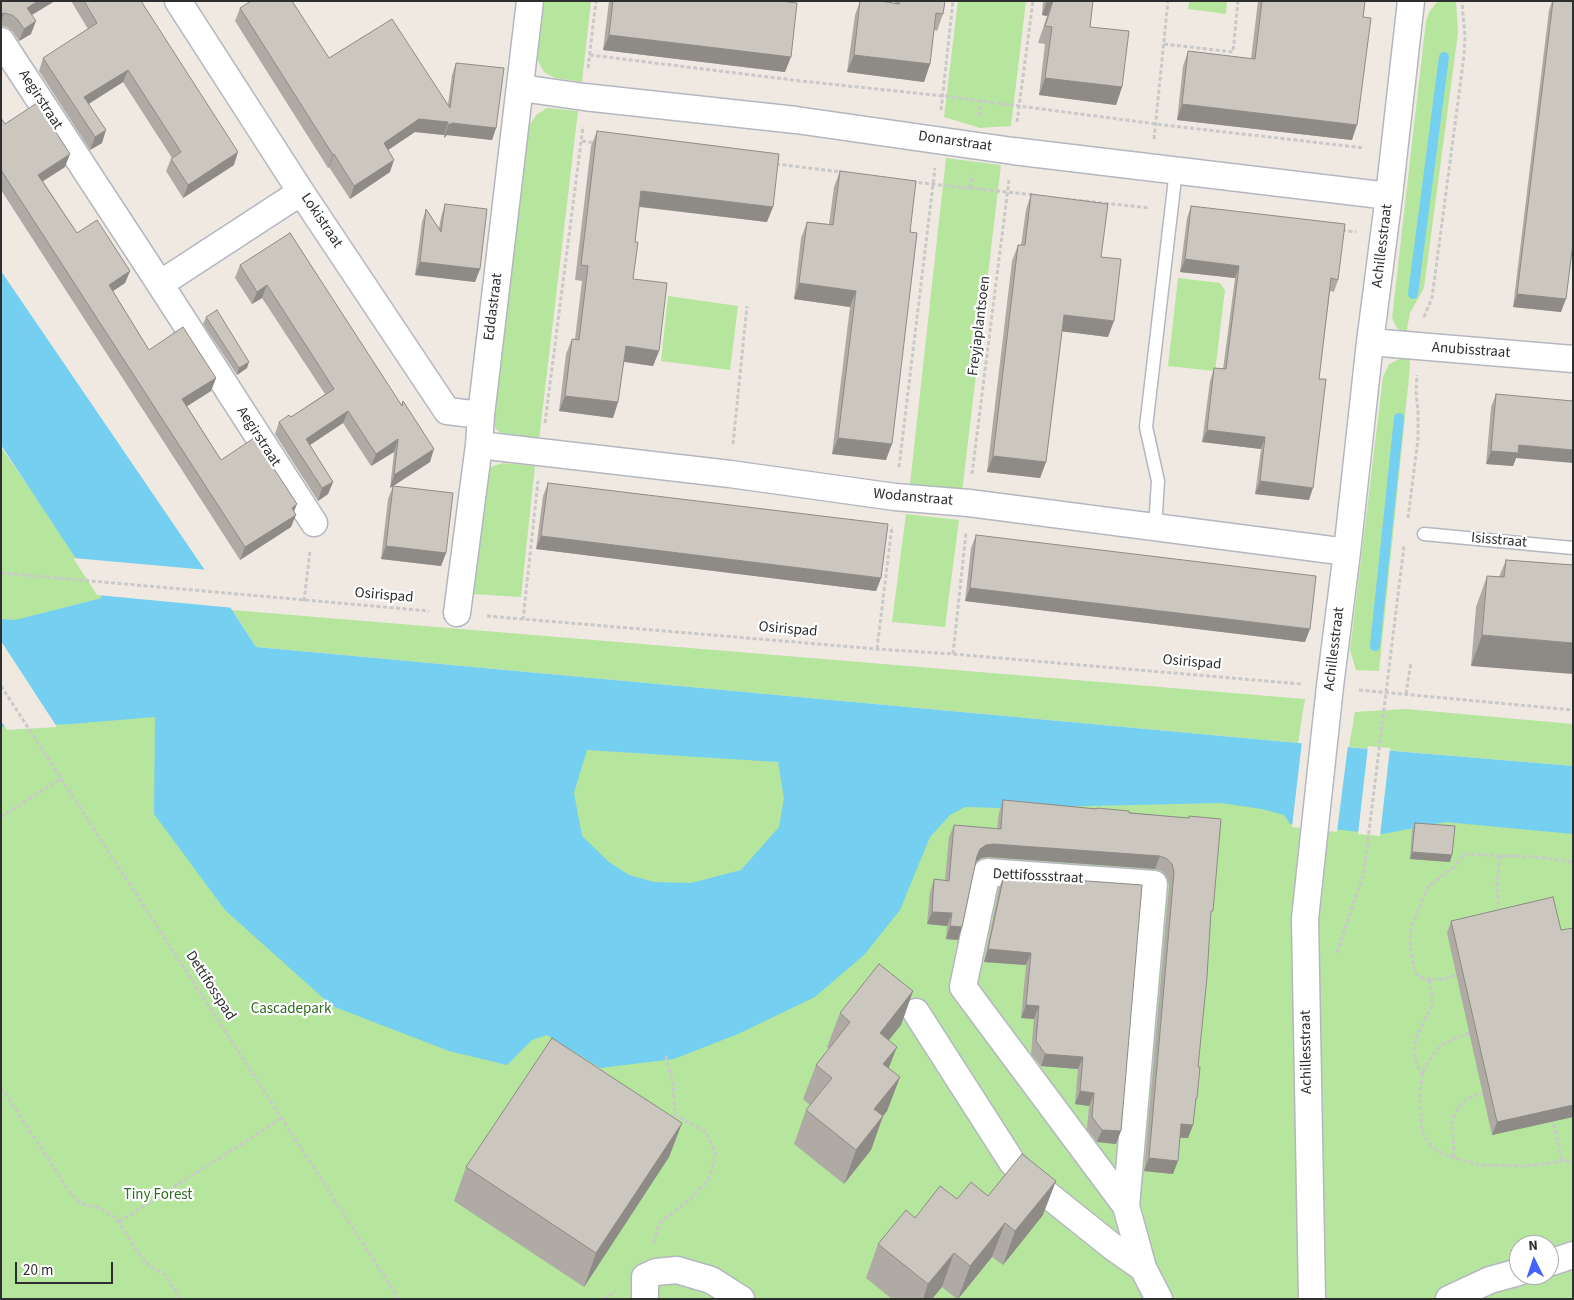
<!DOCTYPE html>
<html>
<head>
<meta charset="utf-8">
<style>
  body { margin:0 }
  #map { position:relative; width:1574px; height:1300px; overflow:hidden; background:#efe9e1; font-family:"Source Sans 3",sans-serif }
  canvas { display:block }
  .frame { position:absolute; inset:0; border:2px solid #2e2e2e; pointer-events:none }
  .north { position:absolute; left:1509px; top:1235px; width:50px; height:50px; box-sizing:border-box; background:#fff; border:1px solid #ababab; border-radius:50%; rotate:356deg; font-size:14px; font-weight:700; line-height:20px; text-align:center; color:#2e2e2e }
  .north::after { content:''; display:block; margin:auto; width:18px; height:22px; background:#4264fb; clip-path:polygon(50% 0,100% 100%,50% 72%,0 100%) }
  .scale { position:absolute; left:15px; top:1262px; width:98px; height:22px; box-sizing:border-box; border:2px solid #2e2e2e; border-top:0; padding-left:6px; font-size:15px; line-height:18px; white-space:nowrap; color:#2e2e2e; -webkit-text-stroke:4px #fff; paint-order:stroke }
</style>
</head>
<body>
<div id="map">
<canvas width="1574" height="1300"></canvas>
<div class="frame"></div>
<div class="north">N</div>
<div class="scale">20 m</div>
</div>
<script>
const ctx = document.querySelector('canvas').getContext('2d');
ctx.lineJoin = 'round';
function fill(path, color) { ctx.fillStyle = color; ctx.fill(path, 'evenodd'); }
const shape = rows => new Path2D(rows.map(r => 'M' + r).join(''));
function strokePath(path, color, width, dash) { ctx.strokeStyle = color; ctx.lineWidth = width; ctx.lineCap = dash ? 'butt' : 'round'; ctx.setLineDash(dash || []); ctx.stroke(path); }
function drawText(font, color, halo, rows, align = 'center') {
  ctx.font = font + ' "Source Sans 3",sans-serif'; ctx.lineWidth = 4.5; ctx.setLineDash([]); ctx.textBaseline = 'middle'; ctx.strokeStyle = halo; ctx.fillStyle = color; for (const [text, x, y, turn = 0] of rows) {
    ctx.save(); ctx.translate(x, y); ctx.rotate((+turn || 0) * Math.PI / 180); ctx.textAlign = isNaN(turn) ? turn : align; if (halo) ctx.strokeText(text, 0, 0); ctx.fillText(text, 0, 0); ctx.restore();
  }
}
const green = shape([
  [543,1,591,1,582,82,555,78,544,72,536,57],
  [958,1,1026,1,1011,126,980,128,944,117],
  [1189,1,1227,1,1226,14,1188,9],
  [1440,1,1456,1,1458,33,1424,288,1410,313,1406,334,1397,328,1392,318,1426,21,1430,11,1436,3],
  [547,108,578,111,539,440,503,435,496,429,492,422,528,128,536,115],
  [946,158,1001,165,962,492,910,484],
  [1178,278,1220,283,1225,290,1215,371,1168,366],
  [668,296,738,306,730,370,661,361],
  [1404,357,1410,358,1409,377,1379,671,1356,670,1350,650,1383,377,1389,364],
  [1,447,185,712,1573,819,1573,1299,1,1299],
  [1519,1245,1549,1245,1549,1275,1519,1275],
  [503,463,535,466,521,597,472,594,487,473,491,467],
  [906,514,959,520,945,627,892,622],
  [232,610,1305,699,1298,743,256,647],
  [1406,709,1573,724,1573,766,1349,747,1355,712]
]);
const water = shape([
  [1,271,232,610,256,647,1298,743,1573,766,1573,834,1445,822,1383,834,1350,831,1290,824,1284,815,1262,809,1221,803,1001,808,965,807,950,815,930,837,900,910,865,954,815,997,738,1034,674,1059,600,1068,547,1035,532,1040,507,1065,449,1051,332,1006,225,910,154,814,155,717,71,724,1,727,1,619,15,620,102,598,1,445],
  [587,750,778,762,784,798,779,827,741,870,691,883,654,882,629,875,609,862,582,836,574,793]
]);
const pier = shape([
  [73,558,208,570,234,608,97,595],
  [1,641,57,727,7,730,1,721],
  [1302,741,1348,745,1337,832,1292,827],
  [1368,746,1390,748,1380,836,1358,834]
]);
const stream = shape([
  [1413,294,1444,57],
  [1375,646,1399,418]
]);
const path = shape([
  [1164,44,1233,52,1238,1],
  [590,55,801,81,943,96,1156,124,1364,148],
  [588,68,596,1],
  [941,110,953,1],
  [979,116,981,101],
  [1017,122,1033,1],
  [1154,139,1168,1],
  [582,141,596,143],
  [776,164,842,172],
  [912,182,1035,195],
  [970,188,972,174],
  [1066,199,1150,208],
  [1342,230,1356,232],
  [1424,317,1432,298,1464,56,1465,37,1462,1],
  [545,423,583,126],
  [733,444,747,306],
  [899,467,935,168],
  [972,474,1009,180],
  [1408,518,1418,439,1418,412,1416,392,1417,375],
  [1,573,429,611],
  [304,601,310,551],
  [487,616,877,649,953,654,1301,684],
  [523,620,538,481],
  [877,649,892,526],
  [953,654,966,533],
  [1,686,399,1299],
  [1359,690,1573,710],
  [1406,694,1411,662],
  [1,817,62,778],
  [1499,912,1497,884,1500,855],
  [1337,953,1364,872,1404,546],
  [1456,976,1443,979,1425,979,1418,976,1415,972,1410,946,1411,928,1428,887,1456,865,1464,854,1538,857,1573,862],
  [1469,1033,1442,1044,1425,1066,1420,1089,1421,1122,1423,1134,1429,1143,1437,1151,1448,1156,1479,1165,1526,1166,1573,1160],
  [1423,1075,1418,1067,1415,1057,1414,1048,1416,1038,1432,1005,1432,996,1429,979],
  [1,1087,71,1194,83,1204,99,1208,115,1217,140,1255,149,1265,165,1275,181,1299],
  [1552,1118,1562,1161],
  [1454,1157,1452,1120,1459,1107,1466,1100,1474,1095,1483,1094],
  [119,1222,282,1118],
  [654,1242,659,1224,688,1201,709,1179,716,1154,706,1132,675,1115,673,1083,665,1053],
  [604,1299,616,1291]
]);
const service = shape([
  [1155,528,1158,481,1146,427,1176,170],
  [1424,534,1573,548]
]);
const minor = shape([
  [178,1,301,192,447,411,481,415],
  [1,41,160,284,314,523],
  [521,88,584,97,796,120,1013,151,1389,196],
  [160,284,301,192],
  [1370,342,1573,359],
  [479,445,730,474,895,497,969,503,1347,552],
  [457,613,479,445,481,415,530,1],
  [916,1012,1012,1162,1028,1179,1113,1247,1143,1268,1159,1299],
  [1126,1206,963,987,987,872,1154,884,1126,1206,1143,1268],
  [1549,1263,1573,1255],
  [645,1299,645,1277,656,1272,677,1270,711,1280,741,1299],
  [1312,1299,1305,919,1330,686,1347,552,1370,342,1389,196,1411,1],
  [1449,1299,1490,1280,1519,1272]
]);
const wall = shape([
  [1,1,32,15,31,34,19,41,13,32,7,27,1,26],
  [71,1,141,1,234,165,183,198,166,171,171,159,172,158,123,82,89,104,102,143,90,150,39,71,43,58,88,29],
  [609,1,781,1,785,72,603,50],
  [860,1,880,1,895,4,895,1,945,1,943,14,937,31,934,30,930,64,924,82,847,72,855,15],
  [1043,1,1093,1,1090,27,1122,87,1116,105,1039,95,1045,44,1038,43,1047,16,1042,15],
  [1258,1,1365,1,1352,140,1177,120,1183,66,1188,51,1251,59],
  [1552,1,1573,1,1561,312,1513,307,1549,10],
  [240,8,329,58,448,104,452,75,456,63,496,128,492,140,447,135,444,138,444,135,415,132,388,150,390,172,350,199,329,167,328,168,235,21],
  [1,118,5,124,65,167,43,181,77,233,130,271,125,283,113,291,149,350,216,378,211,391,187,406,221,460,294,512,291,527,240,560,1,190],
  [597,131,767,222,639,207,635,242,633,279,659,351,653,366,624,362,618,402,613,418,559,411,566,354,572,339,575,339,582,281,575,280,591,146],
  [840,171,910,232,886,460,832,454,850,307,794,299,801,238,807,222,829,224,834,187],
  [1031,194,1101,257,1108,337,1062,331,1046,462,1040,478,987,472,1012,261,1018,245,1021,245,1026,210],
  [445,204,480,269,475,282,415,275,422,222,426,209,439,228,441,217],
  [1191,206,1338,280,1334,292,1330,291,1319,379,1309,500,1255,494,1261,449,1202,442,1210,381,1214,368,1223,369,1235,278,1180,272,1187,218],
  [290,233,401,405,403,401,430,462,390,488,394,452,371,466,343,423,310,445,333,482,328,494,318,501,275,434,279,422,291,417,325,394,262,298,252,304,235,278,240,265],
  [206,317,247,368,237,375,203,324],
  [1496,394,1516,458,1513,466,1486,464,1491,407],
  [548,483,881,578,876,591,536,549,543,496],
  [393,486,446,553,441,566,381,559,388,499],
  [976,535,1305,642,965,601,971,548],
  [1506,560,1573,565,1471,666,1476,607,1487,576,1499,577],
  [1003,800,1189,818,1211,918,1198,1067,1197,1098,1195,1103,1193,1125,1188,1138,1180,1138,1173,1174,1144,1171,1169,885,1167,877,1162,871,1155,869,988,857,981,858,976,862,958,940,946,939,947,926,927,924,930,892,934,879,945,880,949,837,954,825,997,829,999,813],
  [1415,823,1452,855,1450,862,1410,859,1412,830],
  [1004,875,1142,885,1116,1144,1097,1142,1087,1129,1089,1106,1075,1104,1078,1069,1041,1066,1031,1054,1034,1019,1021,1018,1026,965,984,962,999,888],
  [1451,921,1561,930,1573,928,1573,1117,1492,1135,1447,933],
  [913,991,901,1025,889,1040,889,1068,900,1077,887,1111,883,1116,871,1150,844,1184,794,1144,806,1110,810,1105,803,1099,816,1065,829,1049,827,1047,840,1013],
  [682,1123,669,1157,584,1287,454,1201,466,1167],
  [988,1196,1043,1215,1003,1265,992,1257,958,1299,957,1299,942,1287,932,1299,892,1299,866,1278,878,1244,915,1218,957,1199]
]);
const shadedWall = shape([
  [38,1,55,1,22,21,27,8],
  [1047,1,1053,1,1047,16,1042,15],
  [4,13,1,22,1,14],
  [36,21,31,34,19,41,24,29],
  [609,35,791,57,785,72,603,50],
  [854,55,930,64,924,82,847,72],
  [128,70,123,82,80,109,84,97],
  [1045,78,1122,87,1116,105,1039,95],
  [1182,104,1357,125,1352,140,1177,120],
  [419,119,448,122,444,135,415,132,379,156,384,143],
  [452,123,496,128,492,140,447,135,444,138,448,125],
  [106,130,102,143,90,150,95,137],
  [238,152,234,165,183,198,188,185],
  [70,154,65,167,34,187,38,175],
  [334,154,329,167,328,168,333,155],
  [394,160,390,172,350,199,354,186],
  [641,191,773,207,767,222,635,206],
  [1185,259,1239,266,1235,278,1180,272],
  [420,262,480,269,475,282,415,275],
  [130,271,125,283,104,297,109,285],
  [799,283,856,291,850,307,794,299],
  [267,285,262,298,252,304,257,292],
  [1517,294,1566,299,1561,312,1513,307],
  [1064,315,1114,321,1108,337,1059,331],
  [626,346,659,351,653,366,620,361],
  [249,362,247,368,237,375,239,368],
  [216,378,211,391,178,412,182,399],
  [565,396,618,402,613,418,559,411],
  [348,411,343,423,301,451,306,439],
  [1207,430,1265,437,1261,449,1202,442],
  [838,438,892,444,886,460,832,454],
  [398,439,394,452,371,466,376,454],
  [1519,445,1573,450,1573,463,1516,458,1513,466,1486,464,1491,451],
  [434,449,430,462,390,488,394,475],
  [993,456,1046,462,1040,478,987,472],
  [1260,481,1313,488,1309,500,1255,494],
  [333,482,328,494,318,501,322,488],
  [297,504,292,517,296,515,291,527,240,560,245,547,292,508],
  [541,536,881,578,876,591,536,549],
  [386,546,446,553,441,566,381,559],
  [970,588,1310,629,1305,642,965,601],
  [1482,635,1573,643,1573,674,1471,666],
  [993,844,1160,856,1155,869,988,857,981,858,976,862,977,856,980,849,986,845],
  [1412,852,1452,855,1450,862,1410,859],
  [932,912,952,913,947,926,927,924],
  [950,926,962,927,958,940,946,939],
  [988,949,1031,953,1026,965,984,962],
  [913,991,901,1025,867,1067,880,1033],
  [1026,1005,1039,1006,1034,1019,1021,1018],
  [897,1047,884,1080,883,1064],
  [1045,1054,1083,1057,1078,1069,1041,1066],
  [900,1077,887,1111,862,1143,874,1109],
  [1080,1091,1094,1093,1089,1106,1075,1104],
  [1573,1105,1573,1117,1492,1135,1497,1122],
  [883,1116,871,1150,844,1184,856,1150],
  [682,1123,669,1157,584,1287,596,1253],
  [1181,1124,1193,1125,1188,1138,1176,1137],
  [1102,1130,1121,1131,1116,1144,1097,1142],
  [1149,1158,1178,1161,1173,1174,1144,1171],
  [1056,1181,1043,1215,1003,1265,1015,1231],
  [1005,1223,992,1257,958,1299,970,1266],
  [954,1253,942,1287,932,1299,923,1299,928,1284]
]);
const building = shape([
  [1,1,38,1,27,8,36,21,24,29,18,20,12,15,4,13,1,14,1,1],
  [84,1,141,1,238,152,188,185,171,159,181,152,128,70,84,97,106,130,95,137,43,58,97,23,84,1],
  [251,1,292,1,329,58,392,19,450,108,456,63,504,68,496,128,452,123,448,125,448,122,419,119,384,143,394,160,354,186,334,154,333,155,240,8,251,1],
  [613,1,781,1,797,3,791,57,609,35,613,1],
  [860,1,880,1,899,4,900,1,945,1,943,14,936,13,930,64,854,55,860,1],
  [1053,1,1093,1,1090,27,1129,31,1122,87,1045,78,1052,27,1045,26,1053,1],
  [1262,1,1365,1,1363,17,1371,18,1357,125,1182,104,1188,51,1255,59,1262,1],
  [1553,1,1573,1,1573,243,1566,299,1517,294,1553,1],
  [37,103,70,154,38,175,77,233,97,220,130,271,109,285,149,350,183,327,216,378,182,399,221,460,254,438,297,504,292,508,296,515,245,547,1,170,1,118,5,124,37,103],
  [597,131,779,154,773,207,641,191,635,242,638,242,633,279,667,283,659,351,626,346,618,402,565,396,572,339,579,340,588,266,581,265,597,131],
  [840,171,916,181,910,232,917,233,892,444,838,438,856,291,799,283,807,222,833,225,840,171],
  [1031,194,1108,204,1101,257,1121,259,1114,321,1064,315,1046,462,993,456,1018,245,1025,245,1031,194],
  [445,204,487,209,480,269,420,262,426,209,441,232,445,204],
  [1191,206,1345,224,1338,280,1331,278,1319,379,1326,379,1313,488,1260,481,1265,437,1207,430,1214,368,1226,369,1239,266,1185,259,1191,206],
  [290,233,402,406,403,401,434,449,394,475,398,439,376,454,348,411,306,439,333,482,322,488,279,422,289,415,291,417,334,389,267,285,257,292,240,265,290,233],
  [217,310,249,362,239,368,206,317,217,310],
  [1496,394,1573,401,1573,450,1519,445,1518,453,1491,451,1496,394],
  [548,483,888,524,881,578,541,536,548,483],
  [393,486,453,493,446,553,386,546,393,486],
  [976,535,1316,576,1310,629,970,588,976,535],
  [1506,560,1573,565,1573,643,1482,635,1487,576,1504,577,1506,560],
  [1003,800,1097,809,1097,808,1129,811,1129,813,1189,818,1189,816,1221,819,1213,911,1211,911,1207,977,1198,1067,1200,1067,1197,1098,1196,1098,1193,1125,1181,1124,1178,1161,1149,1158,1174,872,1172,864,1167,859,1160,856,993,844,986,845,980,849,977,856,962,927,950,926,952,913,932,912,934,879,949,881,954,825,1001,829,1003,800],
  [1415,823,1455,826,1452,855,1412,852,1415,823],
  [1004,875,1142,885,1121,1131,1102,1130,1092,1117,1094,1093,1080,1091,1083,1057,1045,1054,1036,1041,1039,1006,1026,1005,1031,953,988,949,1004,875],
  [1553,897,1561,930,1573,928,1573,1105,1497,1122,1451,921,1553,897],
  [879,964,913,991,880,1033,897,1047,883,1064,900,1077,874,1109,883,1116,856,1150,806,1110,832,1078,816,1065,850,1022,840,1013,879,964],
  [552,1038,682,1123,596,1253,466,1167,552,1038],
  [1022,1154,1056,1181,1015,1231,1005,1223,970,1266,954,1253,928,1284,878,1244,906,1210,915,1218,940,1186,957,1199,971,1182,988,1196,1022,1154]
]);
const streetNames = [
  ["Aegirstraat",40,100,57],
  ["Donarstraat",955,142,8],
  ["Lokistraat",321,221,56],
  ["Achillesstraat",1383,246,-83],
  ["Eddastraat",494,307,-83],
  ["Freyjaplantsoen",980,326,-83],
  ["Anubisstraat",1471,351,4],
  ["Aegirstraat",258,437,57],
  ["Wodanstraat",913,498,5],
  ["Isisstraat",1499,541,5],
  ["Osirispad",384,596,5],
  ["Osirispad",788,630,5],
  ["Achillesstraat",1335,649,-83],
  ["Osirispad",1192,663,5],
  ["Dettifossstraat",1038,877,3],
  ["Dettifosspad",210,986,57],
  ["Achillesstraat",1307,1052,-91]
];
const parkNames = [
  ["Cascadepark",291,1010],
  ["Tiny Forest",158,1196]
];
fill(green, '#b6e59e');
fill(water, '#75cff0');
fill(pier, '#efe9e1');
strokePath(stream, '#75cff0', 10);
strokePath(service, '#b4b7c1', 15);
strokePath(minor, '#b4b7c1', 29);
strokePath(path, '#c9c9c9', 3, [4, 2.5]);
strokePath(service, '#fff', 12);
strokePath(minor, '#fff', 26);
fill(wall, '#afaba4');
fill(shadedWall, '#8e8b86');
fill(building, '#cbc7bf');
strokePath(building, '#8e8b86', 1);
drawText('15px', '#2e2e2e', '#fff', streetNames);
drawText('15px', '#2c6e1b', '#fff', parkNames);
</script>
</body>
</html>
